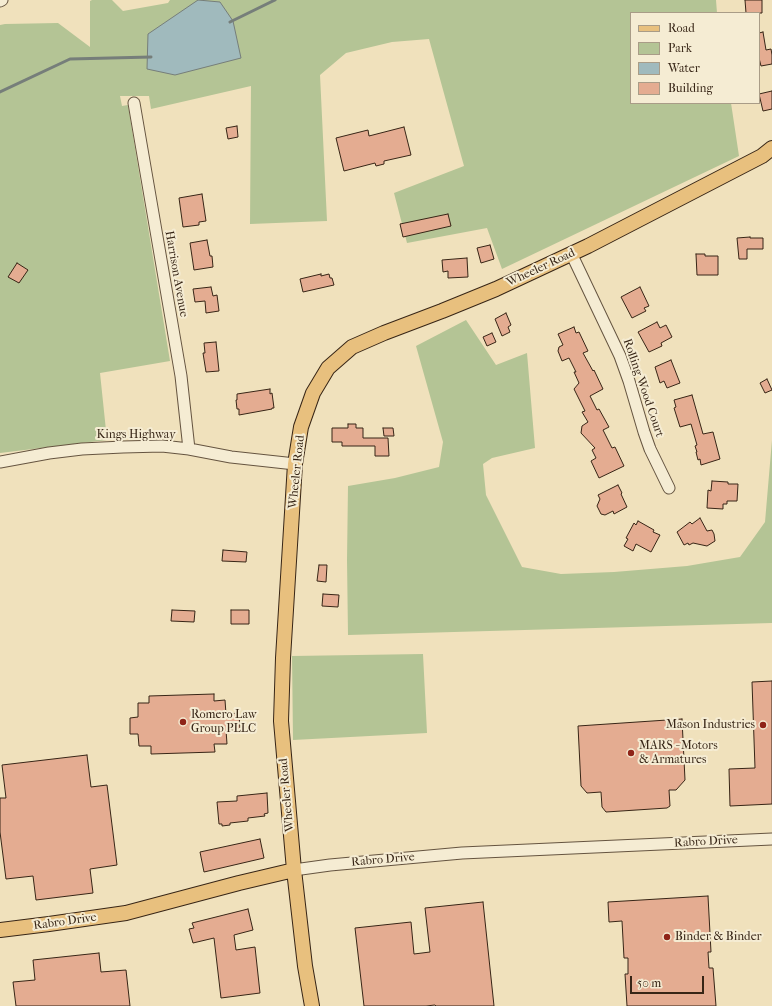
<!DOCTYPE html>
<html>
<head>
<meta charset="utf-8">
<style>
  body { margin:0 }
  #map { position:relative; width:772px; height:1006px; overflow:hidden; background:#f0e1bc; font-family:"IM FELL French Canon",serif }
  canvas { display:block }
  .legend { position:absolute; left:630px; top:12px; width:130px; height:92px; box-sizing:border-box; background:#f5ecd3; border:1px solid #a99c87; margin:0; padding:5px 7px; list-style:none; font-size:12px; color:#372516 }
  .legend li { display:flex; align-items:center; gap:8px; height:20px }
  .legend b { width:20px; border:1px solid #a99c87 }
  .scale { position:absolute; left:630px; top:976px; width:74px; height:18px; box-sizing:border-box; border:2px solid #372516; border-top:0; padding-left:5px; font-size:12px; line-height:14px; white-space:nowrap; color:#372516; -webkit-text-stroke:3px #f5ecd3; paint-order:stroke }
</style>
</head>
<body>
<div id="map">
<canvas width="772" height="1006"></canvas>
<ul class="legend">
<li><b style="height:5px;background:#e8c07e"></b>Road</li>
<li><b style="height:11px;background:#b4c495"></b>Park</li>
<li><b style="height:11px;background:#a0babd"></b>Water</li>
<li><b style="height:11px;background:#e4ac91"></b>Building</li>
</ul>
<div class="scale">50 m</div>
</div>
<script>
const ctx = document.querySelector('canvas').getContext('2d');
ctx.lineJoin = 'round';
function fill(path, color) { ctx.fillStyle = color; ctx.fill(path, 'evenodd'); }
const shape = rows => new Path2D(rows.map(r => 'M' + r).join(''));
function strokePath(path, color, width, dash) { ctx.strokeStyle = color; ctx.lineWidth = width; ctx.lineCap = dash ? 'butt' : 'round'; ctx.setLineDash(dash || []); ctx.stroke(path); }
function drawText(font, color, halo, rows, align = 'center') {
  ctx.font = font + ' "IM FELL French Canon",serif'; ctx.lineWidth = 4; ctx.setLineDash([]); ctx.textBaseline = 'middle'; ctx.strokeStyle = halo; ctx.fillStyle = color; for (const [text, x, y, turn = 0] of rows) {
    ctx.save(); ctx.translate(x, y); ctx.rotate((+turn || 0) * Math.PI / 180); ctx.textAlign = isNaN(turn) ? turn : align; if (halo) ctx.strokeText(text, 0, 0); ctx.fillText(text, 0, 0); ctx.restore();
  }
}
const green = shape([
  [92,0,112,0,123,11,168,3,170,0,716,0,717,13,631,13,631,103,731,103,739,156,502,269,487,228,407,243,394,193,464,166,429,39,392,42,346,53,320,75,327,221,250,224,251,86,151,109,149,96,120,96,122,106,128,105,170,361,100,373,107,440,0,453,0,25,5,24,58,23,90,47,90,1],
  [466,320,496,365,527,353,535,448,492,458,483,464,486,495,522,567,561,574,614,572,687,566,740,557,765,522,772,440,772,623,348,635,347,560,348,486,395,478,439,467,443,442,416,346],
  [423,654,427,733,293,740,292,656]
]);
const water = shape([
  [198,0,220,2,233,21,241,58,175,75,147,69,148,34,198,0]
]);
const stream = shape([
  [230,22,275,0],
  [0,92,70,59,151,57]
]);
const building = shape([
  [745,0,762,0,762,13,746,13,745,0],
  [763,32,766,50,771,49,772,55,772,64,761,66,759,58,759,33,763,32],
  [772,91,772,109,763,111,759,94,772,91],
  [237,126,238,137,228,139,226,128,237,126],
  [404,127,411,155,384,161,384,164,376,166,375,163,344,171,336,138,368,130,369,136,404,127],
  [202,194,206,221,199,222,199,225,183,227,179,198,202,194],
  [448,214,451,226,403,237,400,224,448,214],
  [750,237,750,238,763,238,763,249,747,249,747,259,739,259,737,238,750,237],
  [207,240,210,256,212,256,213,267,194,270,190,243,207,240],
  [490,245,494,259,481,263,477,248,490,245],
  [696,254,705,254,705,256,718,256,718,275,697,275,696,254],
  [467,258,468,277,448,278,448,271,443,272,442,260,467,258],
  [17,263,28,270,19,283,8,277,17,263],
  [321,274,321,276,329,274,330,278,332,278,334,285,303,292,300,279,321,274],
  [211,287,213,296,217,295,219,311,206,313,205,301,195,302,193,289,211,287],
  [640,287,649,306,644,308,646,311,632,318,621,297,640,287],
  [506,313,511,325,508,327,510,332,502,336,495,319,506,313],
  [657,322,660,328,666,325,672,337,661,343,662,346,649,352,638,332,657,322],
  [574,327,576,333,579,332,588,351,583,353,593,371,594,370,603,389,590,396,597,410,599,409,609,427,603,430,612,448,615,447,624,466,599,478,591,461,596,458,592,450,595,448,581,433,582,426,588,422,582,412,585,411,574,389,579,383,574,372,576,372,569,358,562,361,558,351,559,347,563,345,558,334,574,327],
  [492,333,496,342,487,346,483,337,492,333],
  [216,342,219,371,206,372,203,353,205,353,204,343,216,342],
  [671,360,680,383,667,388,664,381,660,383,655,367,671,360],
  [767,379,772,390,765,393,760,383,767,379],
  [270,389,270,394,272,393,274,408,272,408,272,409,239,415,239,409,237,409,236,400,237,400,237,394,270,389],
  [692,395,703,434,713,432,720,459,701,465,700,459,698,460,696,452,697,452,695,446,697,445,691,424,680,427,674,408,676,407,674,400,692,395],
  [348,424,356,424,356,428,363,428,363,438,388,438,389,456,375,456,375,446,342,446,342,442,332,442,332,428,348,428,348,424],
  [383,428,393,428,394,436,384,436,383,428],
  [712,481,728,482,728,484,738,484,737,501,727,501,727,504,723,504,723,509,707,508,708,490,711,491,712,481],
  [618,485,622,493,621,494,627,507,614,514,613,511,605,515,601,514,597,506,600,499,598,495,618,485],
  [700,518,707,531,712,530,714,534,715,541,707,546,693,543,689,545,688,543,684,545,677,532,690,522,692,524,700,518],
  [638,521,654,530,653,532,660,535,651,552,636,544,633,551,624,546,628,539,626,538,634,523,636,525,638,521],
  [223,550,247,552,246,562,222,561,223,550],
  [319,565,327,565,326,582,317,581,319,565],
  [323,594,339,595,338,607,322,606,323,594],
  [172,610,195,611,194,622,171,621,172,610],
  [231,610,249,610,249,624,231,624,231,610],
  [772,681,772,804,730,806,729,769,755,768,752,682,772,681],
  [214,694,214,701,225,700,226,714,239,713,240,730,226,730,227,744,214,744,215,752,151,754,151,746,139,746,138,734,130,734,130,718,138,717,138,703,149,703,149,696,214,694],
  [682,719,685,780,676,790,669,790,670,806,667,808,606,812,602,807,601,792,587,793,581,786,578,726,682,719],
  [87,755,91,787,107,785,117,865,90,869,93,893,36,900,33,876,6,879,0,832,0,798,6,798,2,765,87,755],
  [267,793,268,813,264,814,265,816,248,818,248,821,230,823,230,825,222,826,222,824,219,824,217,802,237,801,237,796,267,793],
  [260,839,264,858,204,872,200,852,260,839],
  [708,896,711,952,708,952,709,968,713,968,716,1006,627,1006,625,974,628,974,628,958,624,958,622,921,609,922,608,902,708,896],
  [483,902,494,1006,436,1006,435,1005,426,1006,364,1006,355,928,411,922,414,954,430,952,425,908,483,902],
  [248,909,253,930,234,935,236,950,255,947,260,993,221,998,214,938,193,943,189,929,194,928,192,923,248,909],
  [99,953,101,972,126,970,130,1006,16,1006,13,982,35,980,33,960,99,953]
]);
const minor = shape([
  [0,1,2,0],
  [134,103,181,376,189,449],
  [571,253,620,356,629,381,644,432,650,449,669,488],
  [0,462,49,453,82,449,123,447,162,446,189,449,231,457,295,464],
  [294,870,330,865,462,853,772,839]
]);
const major = shape([
  [0,930,49,924,126,913,239,883,294,870],
  [312,1006,305,966,294,870,281,721,283,658,295,464,301,427,313,393,328,368,352,347,384,333,442,311,496,289,588,246,762,156,772,148]
]);
const markers = [
  [183,722,4,"#8f2418"],
  [763,725,4,"#8f2418"],
  [631,753,4,"#8f2418"],
  [667,937,4,"#8f2418"]
];
const streetNames = [
  ["Wheeler Road",541,268,-25],
  ["Harrison Avenue",176,274,80],
  ["Rolling Wood Court",643,388,71],
  ["Kings Highway",136,435],
  ["Wheeler Road",297,472,-84],
  ["Wheeler Road",287,795,-95],
  ["Rabro Drive",706,842,-3],
  ["Rabro Drive",383,860,-5],
  ["Rabro Drive",65,922,-8]
];
const poiNames = [
  ["Romero Law",191,715],
  ["Group PLLC",191,729],
  ["Mason Industries",755,725,"right"],
  ["MARS - Motors",639,746],
  ["& Armatures",639,760],
  ["Binder & Binder",675,937]
];
fill(green, '#b4c495');
fill(water, '#a0babd');
strokePath(water, '#767e7a', 1);
strokePath(stream, '#767e7a', 3);
fill(building, '#e4ac91');
strokePath(building, '#372516', 1);
strokePath(minor, '#655440', 13);
strokePath(major, '#372516', 16);
strokePath(minor, '#f5ecd3', 11);
strokePath(major, '#e8c07e', 14);
for (const [x, y, r, color] of markers) { const dot = new Path2D(); dot.arc(x, y, r, 0, 2 * Math.PI); ctx.fillStyle = color; ctx.fill(dot); strokePath(dot, '#f5ecd3', 1.5); }
drawText('12px', '#372516', '#f5ecd3', streetNames);
drawText('12px', '#372516', '#f5ecd3', poiNames, 'left');
</script>
</body>
</html>
